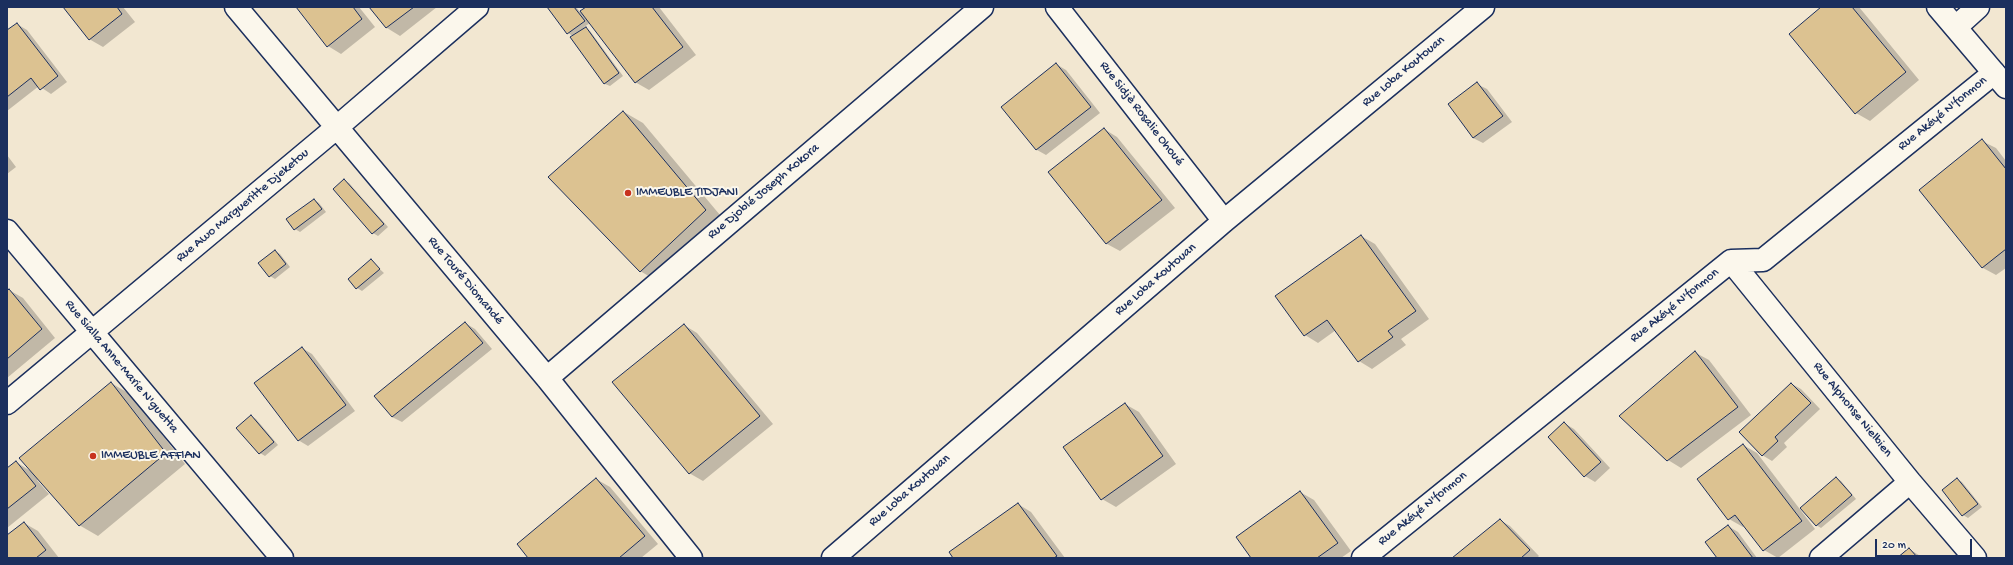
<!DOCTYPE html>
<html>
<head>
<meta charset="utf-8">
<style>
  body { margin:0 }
  #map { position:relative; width:2013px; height:565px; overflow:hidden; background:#f2e7d1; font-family:"Gochi Hand",sans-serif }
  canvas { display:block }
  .frame { position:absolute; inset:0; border:8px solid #1b2f5e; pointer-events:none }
  .scale { position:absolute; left:1875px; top:539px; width:97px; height:18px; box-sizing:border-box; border:2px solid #1b2f5e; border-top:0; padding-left:5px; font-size:12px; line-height:14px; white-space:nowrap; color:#1b2f5e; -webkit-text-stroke:3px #fbf7ec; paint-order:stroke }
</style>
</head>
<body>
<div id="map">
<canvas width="2013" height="565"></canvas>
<div class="frame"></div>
<div class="scale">20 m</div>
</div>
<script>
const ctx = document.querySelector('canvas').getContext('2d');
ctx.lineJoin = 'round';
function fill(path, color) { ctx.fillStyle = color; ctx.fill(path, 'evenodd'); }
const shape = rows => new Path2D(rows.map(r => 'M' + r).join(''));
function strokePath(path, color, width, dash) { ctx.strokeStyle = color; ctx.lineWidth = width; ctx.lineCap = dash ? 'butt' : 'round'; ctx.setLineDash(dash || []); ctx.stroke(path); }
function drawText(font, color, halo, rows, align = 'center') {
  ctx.font = font + ' "Gochi Hand",sans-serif'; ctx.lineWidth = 4; ctx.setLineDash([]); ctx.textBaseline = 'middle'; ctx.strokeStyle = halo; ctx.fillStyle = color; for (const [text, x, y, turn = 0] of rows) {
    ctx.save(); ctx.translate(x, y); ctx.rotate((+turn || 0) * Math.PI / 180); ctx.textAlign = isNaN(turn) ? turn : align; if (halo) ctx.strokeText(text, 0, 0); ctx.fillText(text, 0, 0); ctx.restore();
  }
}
const shadow = shape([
  [64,7,123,7,135,22,103,47,89,39],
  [297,7,359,7,375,27,341,54,328,46],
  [370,7,437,7,400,36,387,28],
  [548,7,576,7,580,12,587,7,659,7,696,55,649,90,635,82,590,23,584,27,590,31,623,76,610,86,605,84,572,37,573,36,568,33],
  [1823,7,1859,7,1919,80,1870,121,1856,113],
  [17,24,27,30,67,82,51,94,39,86,7,111,7,28,8,30],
  [1056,64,1066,70,1100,113,1046,155,1037,150,1002,107],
  [1477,84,1487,89,1512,122,1483,143,1473,138],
  [624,112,643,123,725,221,659,282,640,271],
  [1104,129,1117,137,1175,208,1120,251,1107,244,1049,172],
  [1982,141,1996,148,2006,161,2006,268,1996,275,1983,268,1920,190],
  [7,155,16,167,7,174],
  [344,181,349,183,388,227,378,236,373,233],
  [314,200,319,203,326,212,300,232,295,229],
  [1361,236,1375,244,1429,319,1401,339,1406,345,1372,369,1359,361,1336,330,1318,343,1305,335],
  [275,251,280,254,290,267,275,279,270,276],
  [371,261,384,273,362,291,357,288,349,279],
  [9,290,23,298,55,338,7,378,7,292],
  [465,323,475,329,492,349,402,422,392,417],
  [684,325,697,333,773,424,703,481,689,473],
  [302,348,312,354,355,411,308,446,298,440],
  [1696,353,1709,360,1751,415,1681,468,1668,460],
  [111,383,130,394,185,464,98,536,79,525,39,479,37,480,49,494,7,528,7,469,16,462,32,472],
  [1792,384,1801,389,1820,409,1784,443,1787,447,1772,461,1762,455],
  [1125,404,1139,412,1176,464,1116,507,1102,499],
  [251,416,256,419,278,445,265,456,260,453],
  [1564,423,1574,429,1610,468,1595,482,1585,476,1549,437],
  [1743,445,1757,453,1815,529,1778,558,1764,550,1745,526,1743,527,1729,519],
  [1836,478,1841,481,1856,499,1821,528,1816,525],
  [596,479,610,487,658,544,641,558,529,558],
  [1957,479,1962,482,1982,507,1968,518,1963,515,1943,491],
  [1300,492,1314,500,1351,551,1341,558,1252,558],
  [1018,504,1031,512,1065,558,955,558],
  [1500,520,1510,526,1539,556,1537,558,1453,558],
  [24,523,38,531,59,558,7,558,7,536],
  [1728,526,1738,532,1757,558,1718,558],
  [1909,549,1922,557,1924,558,1899,558]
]);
const building = shape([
  [63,7,117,7,122,14,89,40,63,7],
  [296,7,353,7,362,19,327,47,296,7],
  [369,7,414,7,386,28,369,7],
  [547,7,574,7,585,21,567,34,547,7],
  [586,7,652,7,683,47,635,83,580,11,586,7],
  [1821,7,1852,7,1906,72,1855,114,1789,34,1821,7],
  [17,23,58,76,40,90,31,78,7,97,7,30,17,23],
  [586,27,619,73,604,84,570,37,586,27],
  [1056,63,1091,107,1036,150,1001,107,1056,63],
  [1477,82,1503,116,1473,138,1448,104,1477,82],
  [623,111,706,210,640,272,548,177,623,111],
  [1104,128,1162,200,1106,244,1048,172,1104,128],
  [1982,139,2006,169,2006,249,1982,268,1919,190,1982,139],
  [344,179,384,224,372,234,333,189,344,179],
  [314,199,322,209,294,230,286,219,314,199],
  [1361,235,1416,311,1388,331,1393,337,1358,362,1327,320,1304,336,1275,296,1361,235],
  [275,250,286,264,269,277,258,263,275,250],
  [371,259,380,269,356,289,348,279,371,259],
  [9,289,42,329,7,359,7,291,9,289],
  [465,322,483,343,392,417,374,396,465,322],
  [684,324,760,416,689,474,612,382,684,324],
  [302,347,346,405,298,441,254,383,302,347],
  [1695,351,1738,407,1667,461,1619,416,1695,351],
  [111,382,166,453,79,526,19,458,111,382],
  [1791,383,1811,403,1775,437,1778,441,1762,456,1739,432,1791,383],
  [1125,403,1163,456,1101,500,1063,447,1125,403],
  [251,415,274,442,259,454,236,428,251,415],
  [1564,422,1601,462,1584,477,1548,437,1564,422],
  [1743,444,1802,521,1763,551,1735,515,1728,520,1697,479,1743,444],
  [16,461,36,486,7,509,7,468,16,461],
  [1836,477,1852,495,1816,526,1800,508,1836,477],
  [596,478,645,536,619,558,528,558,517,544,596,478],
  [1957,478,1978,504,1962,516,1942,490,1957,478],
  [1300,491,1338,543,1317,558,1251,558,1236,537,1300,491],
  [1018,503,1057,556,1054,558,953,558,949,552,1018,503],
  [1500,519,1530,550,1521,558,1452,558,1500,519],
  [24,522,46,550,36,558,7,558,7,535,24,522],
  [1728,525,1753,558,1717,558,1705,542,1728,525],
  [1909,548,1918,558,1897,558,1909,548]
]);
const minor = shape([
  [236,7,547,378,691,558],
  [1057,7,1224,221],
  [1956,27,1978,7],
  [7,231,282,558],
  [1731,261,1910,482,1975,558],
  [547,378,982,7],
  [7,403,336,128,477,7],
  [833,558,1224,221,1483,7],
  [1363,558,1731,261,1763,260,1994,73],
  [1821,558,1910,482]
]);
const secondary = shape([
  [1938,7,2006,87]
]);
const markers = [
  [628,193,4,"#c8321e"],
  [93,456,4,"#c8321e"]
];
const streetNames = [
  ["Rue Loba Koutouan",1404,72,-40],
  ["Rue Sidjè Rosalie Ohoué",1141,114,52],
  ["Rue Akéyé N'fonmon",1943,114,-39],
  ["Rue Djoblé Joseph Kokora",764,192,-40],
  ["Rue Awo Margueritte Djeketou",243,206,-40],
  ["Rue Loba Koutouan",1156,280,-41],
  ["Rue Touré Diomandé",465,281,50],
  ["Rue Akéyé N'fonmon",1675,306,-39],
  ["Rue Sialla Anne-Marie N'guetta",121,367,50],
  ["Rue Alphonse Nielbien",1852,410,51],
  ["Rue Loba Koutouan",910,491,-41],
  ["Rue Akéyé N'fonmon",1423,509,-39]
];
const poiNames = [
  ["IMMEUBLE TIDJANI",636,193],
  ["IMMEUBLE AFFIAN",101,456]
];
fill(shadow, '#0003');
fill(building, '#dcc291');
strokePath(building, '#1b2f5e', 1);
strokePath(minor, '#1b2f5e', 25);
strokePath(secondary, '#1b2f5e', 25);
strokePath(minor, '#fbf7ec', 22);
strokePath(secondary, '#fbf7ec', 22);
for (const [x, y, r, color] of markers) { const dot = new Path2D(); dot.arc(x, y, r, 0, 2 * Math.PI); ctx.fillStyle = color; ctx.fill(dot); strokePath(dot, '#fbf7ec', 1.5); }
drawText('13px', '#1b2f5e', '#fbf7ec', streetNames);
drawText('13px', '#1b2f5e', '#fbf7ec', poiNames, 'left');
</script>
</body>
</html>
